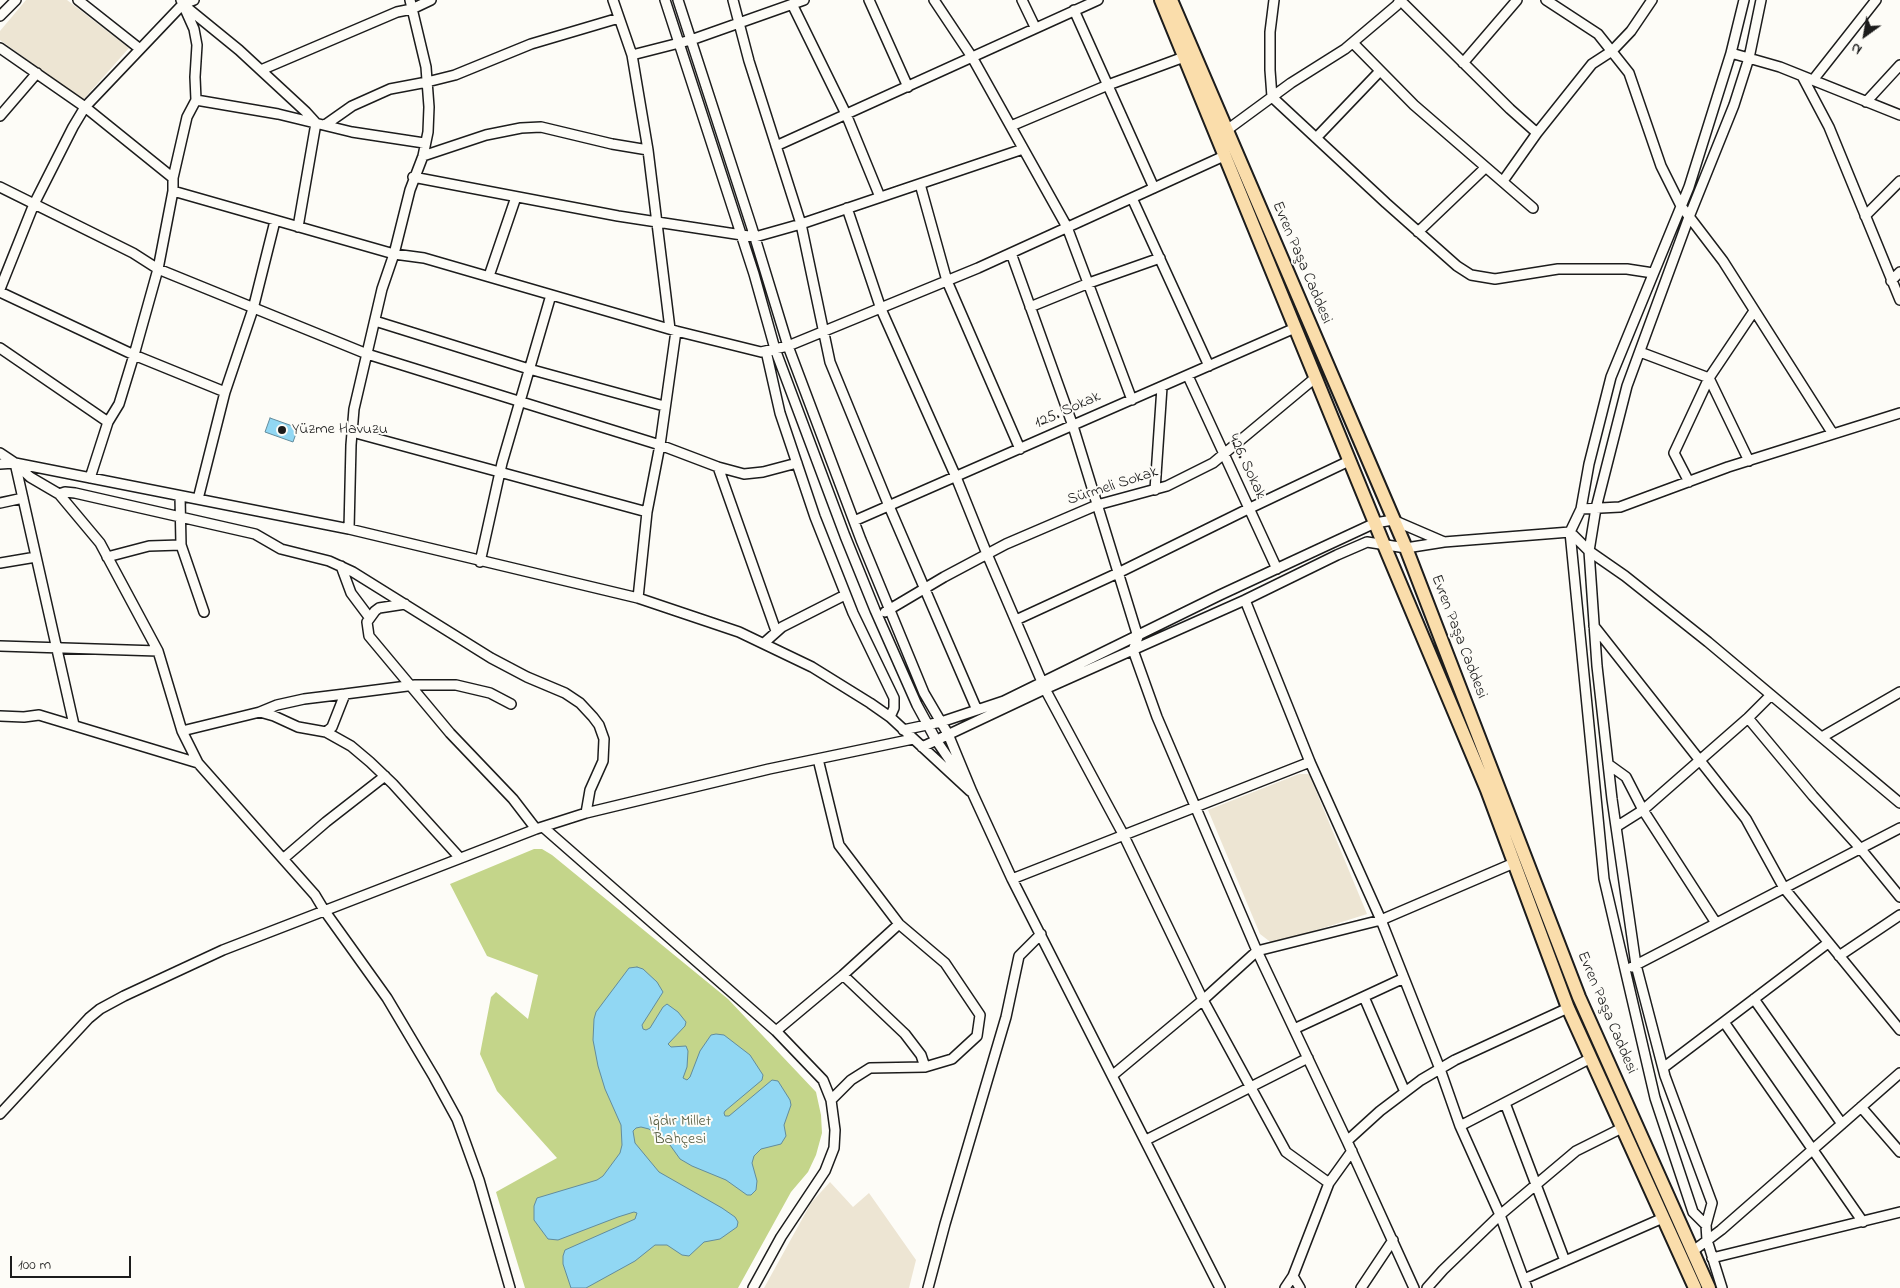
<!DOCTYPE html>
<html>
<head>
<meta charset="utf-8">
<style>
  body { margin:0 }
  #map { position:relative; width:1900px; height:1288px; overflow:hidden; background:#fdfcf7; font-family:"Indie Flower",sans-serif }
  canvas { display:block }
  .north { position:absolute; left:1840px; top:10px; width:50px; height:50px; -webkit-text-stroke:4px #fdfcf7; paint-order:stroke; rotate:212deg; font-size:14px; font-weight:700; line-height:20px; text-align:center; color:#1c1c1c }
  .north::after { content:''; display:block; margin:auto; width:18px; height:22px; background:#1c1c1c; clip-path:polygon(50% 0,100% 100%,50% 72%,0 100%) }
  .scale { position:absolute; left:10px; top:1256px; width:121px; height:22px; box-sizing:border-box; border:2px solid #1c1c1c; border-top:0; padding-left:6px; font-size:15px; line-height:18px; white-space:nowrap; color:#1c1c1c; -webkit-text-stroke:4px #fdfcf7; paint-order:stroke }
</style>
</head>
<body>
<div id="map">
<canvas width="1900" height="1288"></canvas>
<div class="north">N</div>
<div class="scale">100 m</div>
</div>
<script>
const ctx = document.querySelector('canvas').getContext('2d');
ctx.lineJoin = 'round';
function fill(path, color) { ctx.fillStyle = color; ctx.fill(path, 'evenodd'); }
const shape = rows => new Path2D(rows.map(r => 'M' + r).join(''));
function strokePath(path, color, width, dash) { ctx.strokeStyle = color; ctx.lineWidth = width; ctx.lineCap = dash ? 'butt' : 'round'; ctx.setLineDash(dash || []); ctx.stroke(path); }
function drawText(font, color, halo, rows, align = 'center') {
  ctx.font = font + ' "Indie Flower",sans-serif'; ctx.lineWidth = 4; ctx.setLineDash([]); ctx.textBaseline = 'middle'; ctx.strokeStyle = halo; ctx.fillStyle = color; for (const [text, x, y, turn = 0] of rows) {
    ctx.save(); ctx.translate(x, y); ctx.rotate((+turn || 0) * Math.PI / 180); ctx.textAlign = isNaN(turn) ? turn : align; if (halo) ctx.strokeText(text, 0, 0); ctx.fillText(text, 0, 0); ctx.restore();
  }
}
const built = shape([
  [26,0,67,0,129,48,83,100,0,40,0,31],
  [1299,774,1309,774,1367,914,1273,944,1260,934,1208,810],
  [830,1182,853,1207,869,1193,916,1260,909,1288,764,1288,811,1203]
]);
const green = shape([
  [534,849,542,849,552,855,728,999,816,1092,821,1115,822,1133,816,1155,808,1172,791,1192,738,1288,525,1288,496,1192,557,1158,497,1091,480,1054,491,997,496,992,528,1019,538,975,487,956,450,884]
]);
const water = shape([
  [270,418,298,428,293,442,265,432,270,418],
  [637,967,643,969,657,982,663,992,642,1025,643,1029,646,1030,650,1028,663,1007,667,1004,678,1012,686,1022,685,1026,668,1044,671,1047,686,1046,688,1051,687,1067,683,1078,687,1080,690,1077,700,1051,711,1035,716,1034,724,1035,750,1055,763,1075,762,1080,725,1111,724,1113,725,1116,729,1116,772,1080,778,1081,790,1100,791,1105,784,1125,786,1136,781,1144,761,1149,754,1156,752,1163,757,1181,756,1190,751,1195,747,1195,726,1180,692,1166,680,1159,670,1145,649,1129,641,1127,636,1128,633,1131,635,1143,659,1172,722,1208,735,1217,738,1222,737,1227,720,1239,704,1242,689,1256,682,1255,667,1245,655,1245,635,1261,586,1288,571,1288,563,1264,563,1256,565,1250,635,1219,637,1213,634,1212,618,1217,558,1240,548,1239,534,1220,534,1206,537,1198,597,1180,603,1176,620,1153,622,1145,621,1125,605,1089,598,1066,593,1040,594,1019,596,1012,629,968,637,967]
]);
const minor = shape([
  [78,0,140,49],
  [613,0,632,55,648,150,670,329],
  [665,0,754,274,775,349,845,536,875,610,917,705,936,740,962,778],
  [678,0,752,228,788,346,861,540,924,693,948,734,972,792,1012,879,1220,1288],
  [733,0,749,61,801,224,830,362,889,506,977,710],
  [869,0,908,87],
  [934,0,972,57,1067,227,1132,400],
  [1022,0,1035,27],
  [1274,0,1270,32,1270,70,1272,97,1386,203,1457,266,1471,275,1495,279,1558,269,1627,269,1653,273],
  [1400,0,1510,109,1537,133],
  [1546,0,1598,34,1629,73,1661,166,1681,206,1723,261,1833,434],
  [792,4,846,114,880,197],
  [185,6,239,50,306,112,316,123,298,227],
  [1074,10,1154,188],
  [0,16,16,0],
  [1353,43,1414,105,1533,208],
  [0,48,85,107,173,178],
  [1731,53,1780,67,1900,115],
  [632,55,691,40,804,0],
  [1463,63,1517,0],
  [261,70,397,12,412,9,431,0],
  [1802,76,1829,127,1900,300],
  [1813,80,1876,0],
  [196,100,278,114,352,132,424,143],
  [1866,102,1900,65],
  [0,116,37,73],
  [325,125,352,106,390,89,427,82,455,75,531,44,619,18],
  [1011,126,1108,85,1184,57],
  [1227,130,1291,83,1345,49,1397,5,1400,0],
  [1316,138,1380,71],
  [776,146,1098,0],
  [423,156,486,135,521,128,541,127,612,144,648,150],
  [413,177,618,216,755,237,801,224,1023,149],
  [1503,181,1537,133,1592,64,1612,51,1631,31,1652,0],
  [920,184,947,281,1020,449],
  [0,187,133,253,158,269,367,354,660,445,718,467,744,474,763,472,797,463],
  [173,191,394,254,424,258,676,331,761,352,788,346,978,268,1224,156],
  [1132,198,1209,366],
  [847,208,881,309,956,477,987,554,1042,682],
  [1865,216,1900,181],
  [1418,232,1485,168],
  [1011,253,1073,426,1138,637,1133,650,1157,717,1257,951,1347,1141,1414,1288],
  [489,276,516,197],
  [1891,281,1900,272],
  [0,289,34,204,73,127,85,107,183,4,194,0],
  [0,292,134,355,225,392],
  [1030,307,1089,283,1160,258],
  [375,321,529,369,664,406],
  [0,348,108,422],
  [766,351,780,413,815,517,853,613,894,698,894,708,890,717],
  [1640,352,1709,378,1749,461],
  [1188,376,1277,569],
  [352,432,647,512],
  [0,453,15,463,349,529,638,598,739,632,812,667,870,703,890,717,970,791],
  [15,463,74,725],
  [0,464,15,463,30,477,59,494,100,543,158,651,182,731,198,763,315,895,324,910,387,998,434,1077,457,1119,479,1180,510,1288],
  [718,467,776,631],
  [90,478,108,422,119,404,134,355,158,269,173,191,173,178,187,117,196,100,195,77,197,45,194,29,181,0],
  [1689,482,1674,453,1709,378,1754,311],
  [1155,490,1162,387],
  [59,494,65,492,75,493,255,534,281,549,329,561,353,572,491,658,527,677,565,693,580,703,593,717,599,725,604,739,603,761,590,790,586,813],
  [180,496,181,545,204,612],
  [198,499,225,392,253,309,275,221],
  [0,503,23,498],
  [1581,509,1620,507,1728,467,1900,413],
  [854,521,1295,328],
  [349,529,351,445,354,409,382,289,394,254,410,190,423,156,428,132,429,107,426,67,410,0],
  [107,557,149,546,181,545],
  [480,562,502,463,551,295],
  [0,563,36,557],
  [341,566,351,593,369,617],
  [638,598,647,512,660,445,676,331],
  [1245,600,1310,762,1381,920,1440,1069,1460,1126,1500,1215,1527,1288],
  [405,604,379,608,375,611,367,622,369,636,450,733,513,799,536,829],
  [885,612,944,577,1006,544,1097,505,1167,486,1213,463,1315,378],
  [1016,620,1118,573,1248,509,1349,461],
  [1594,626,1746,819,1784,888,1900,1030],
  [764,643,782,627,845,595],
  [0,646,158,651],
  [1045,689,1123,834,1203,1000,1286,1152,1329,1183],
  [260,712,277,705,304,699,345,694],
  [0,716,24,717,39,715,198,763],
  [1748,718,1813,796,1860,848,1900,897],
  [903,730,941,722,1004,701,1220,595,1375,523,1393,520,1444,542],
  [182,731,260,712,274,716,298,727,326,732,332,727,345,694,415,685,456,685,490,693,511,704],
  [326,732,351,746,370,762,393,784,460,858],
  [1822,737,1900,692],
  [922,747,1045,689,1245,600,1337,555,1367,542,1406,548,1444,542,1570,532,1589,551,1625,576,1708,642,1900,803],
  [818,759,839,845,899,924,945,963,980,1015,977,1036,952,1059,925,1067,870,1068,851,1080,831,1100],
  [1608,764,1626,777,1643,810,1716,923],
  [543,827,776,1031,823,1080,831,1100,835,1130,834,1148,825,1171,781,1237,753,1288],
  [1616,827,1643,810,1748,718,1771,695],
  [283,859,326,822,385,776],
  [1012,879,1310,762],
  [1839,956,1900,915],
  [1632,967,1900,828],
  [843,975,905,1034,921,1055,925,1067],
  [1364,997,1405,1092],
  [1754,999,1842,1124],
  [1724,1022,1863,1222],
  [1294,1029,1404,978],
  [776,1031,843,975,899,924],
  [1663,1068,1828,943],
  [1113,1075,1203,1000,1257,951,1381,920,1514,863],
  [1505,1103,1565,1261],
  [1861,1107,1900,1152],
  [0,1114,89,1018,100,1009,124,996,223,950,536,829,586,813,769,769,913,739],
  [1460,1126,1591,1058],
  [1146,1140,1308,1058],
  [1347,1141,1380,1111,1421,1080,1455,1060,1568,1008],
  [1706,1225,1693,1212,1655,1098,1604,879,1570,532,1581,509,1589,464,1611,377,1689,187,1731,53,1744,0],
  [1693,1251,1721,1230,1900,1073],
  [1712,1258,1900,1212],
  [1293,1276,1300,1288],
  [1524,1279,1663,1218],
  [928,1288,945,1224,1006,1017,1019,956,1041,934],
  [1285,1288,1293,1276,1329,1183,1352,1151],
  [1361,1288,1393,1240],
  [1427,1288,1443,1270,1500,1215,1576,1151,1622,1128],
  [1722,1288,1707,1240,1706,1225,1712,1203,1665,1076,1636,965,1612,799,1597,666,1589,551,1596,508,1627,386,1689,217,1734,105,1749,58,1761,0]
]);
const highway = shape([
  [1161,0,1384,545,1487,790,1568,1008,1695,1288],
  [1171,0,1406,548,1579,997,1709,1288]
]);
const markers = [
  [282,430,5,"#1c1c1c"]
];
const streetNames = [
  ["Evren Paşa Caddesi",1301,263,67],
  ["125. Sokak",1068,411,-24],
  ["426. Sokak",1246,467,65],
  ["Sürmeli Sokak",1113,487,-18],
  ["Evren Paşa Caddesi",1458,637,69],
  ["Evren Paşa Caddesi",1606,1013,67]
];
const poiNames = [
  ["Yüzme Havuzu",292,430]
];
const parkNames = [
  ["Iğdır Millet",680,1122],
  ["Bahçesi",680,1140]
];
fill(built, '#ede5d3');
fill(green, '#c4d58a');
fill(water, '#91d7f3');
strokePath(water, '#628c9d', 1);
strokePath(minor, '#1c1c1c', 12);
strokePath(highway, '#1c1c1c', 16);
strokePath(minor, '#fdfcf7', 9);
strokePath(highway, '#faddab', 12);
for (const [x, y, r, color] of markers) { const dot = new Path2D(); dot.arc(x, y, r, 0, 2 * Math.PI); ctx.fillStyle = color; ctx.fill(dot); strokePath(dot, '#fdfcf7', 2); }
drawText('16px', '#1c1c1c', '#fdfcf7', streetNames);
drawText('16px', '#1c1c1c', '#fdfcf7', poiNames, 'left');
drawText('16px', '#575d42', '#fdfcf7', parkNames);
</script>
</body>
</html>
